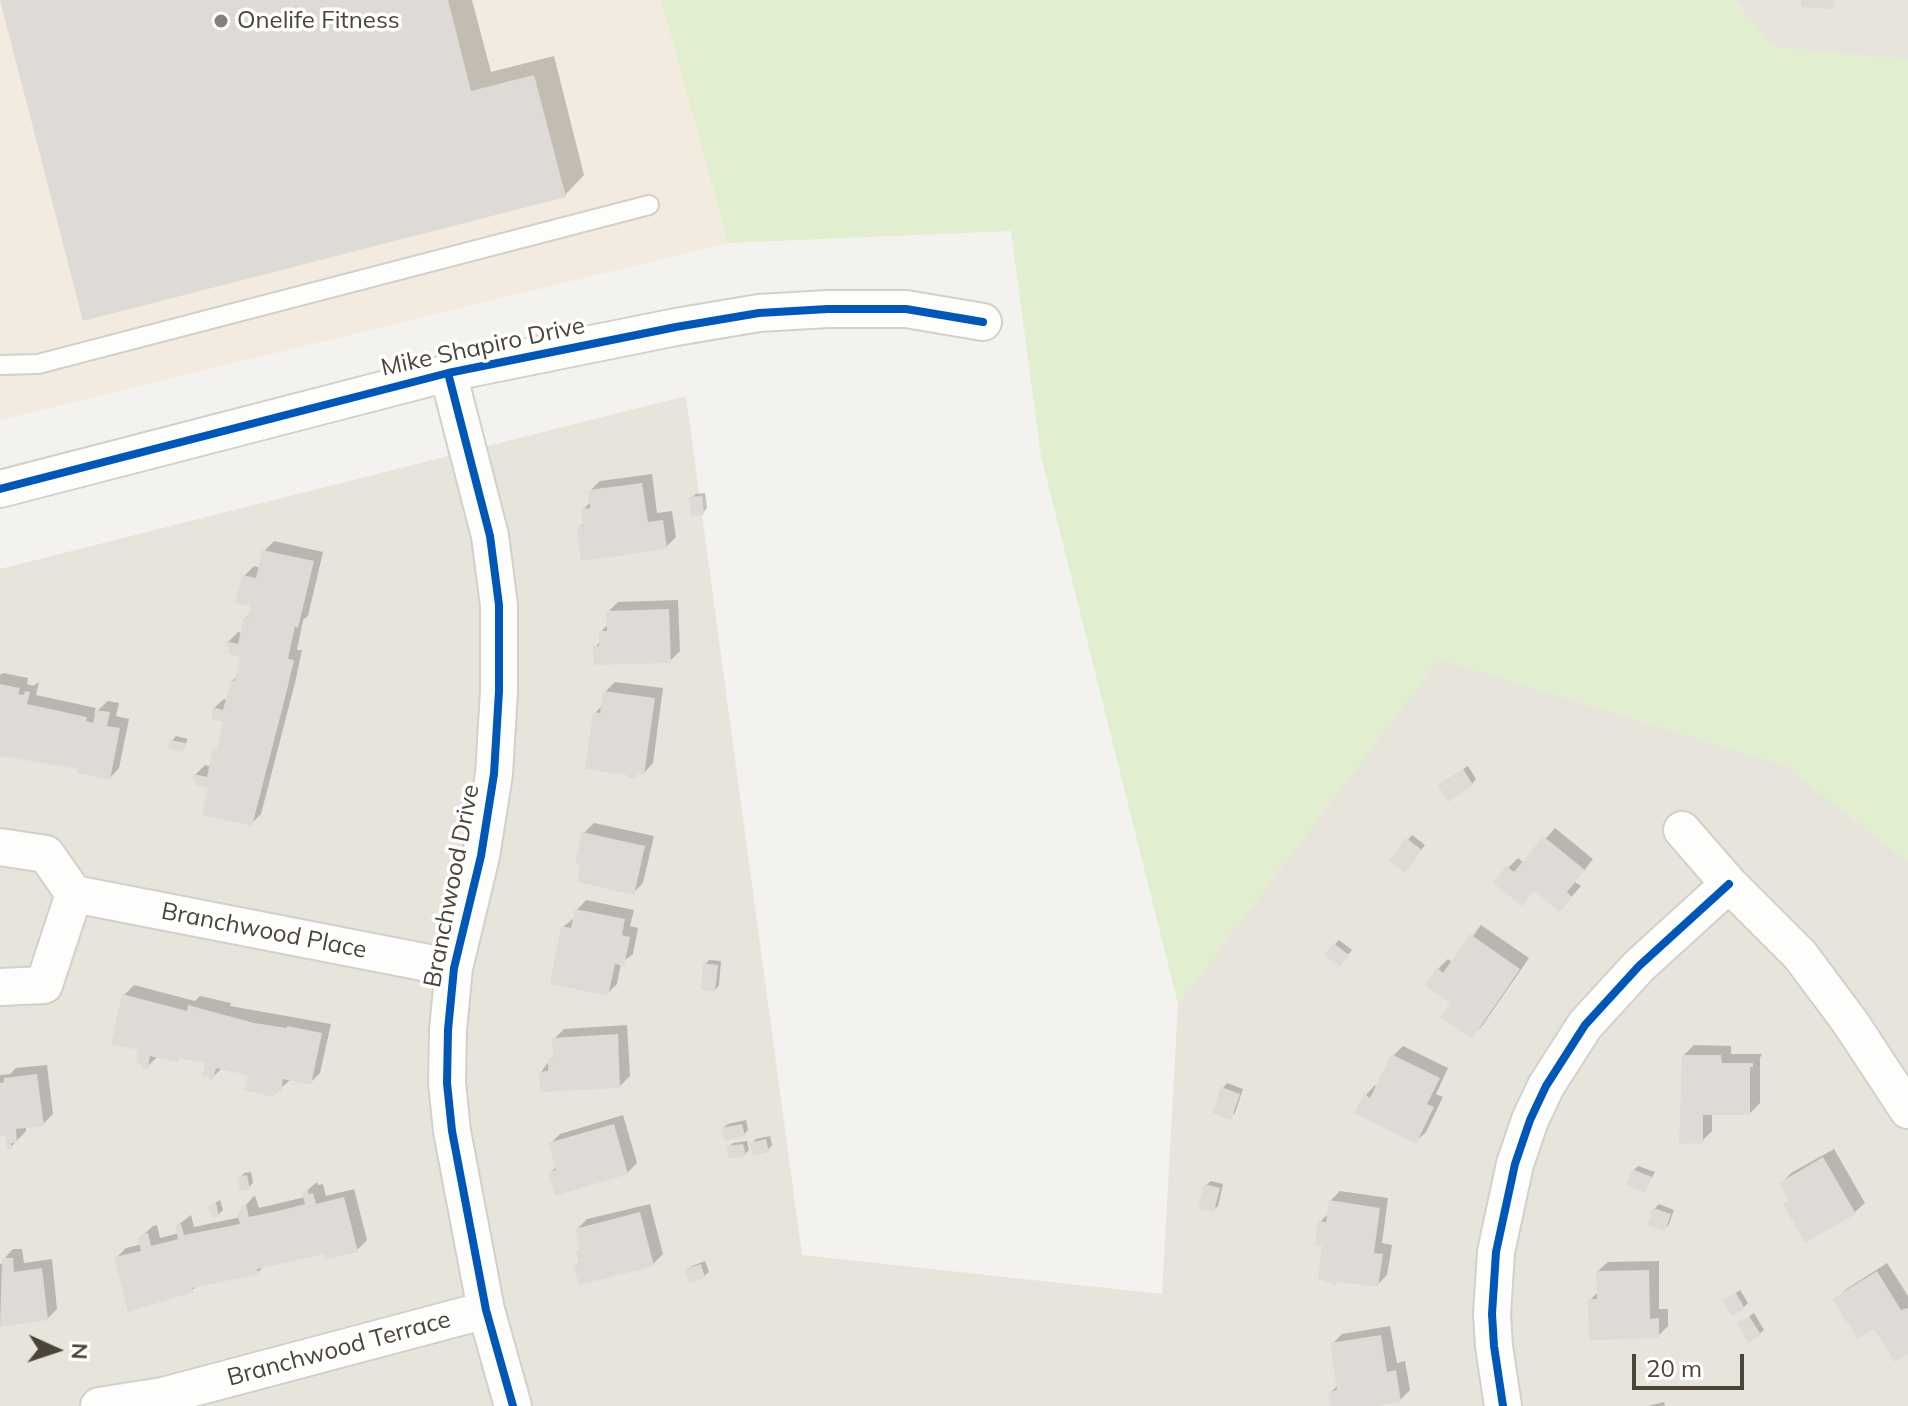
<!DOCTYPE html>
<html>
<head>
<meta charset="utf-8">
<style>
  body { margin:0 }
  #map { position:relative; width:1908px; height:1406px; overflow:hidden; background:#f4f2ee; font-family:Mulish,sans-serif }
  canvas { display:block }
  .north { position:absolute; left:16px; top:1310px; width:80px; height:80px; -webkit-text-stroke:6px #fff; paint-order:stroke; rotate:93deg; font-size:22px; font-weight:700; line-height:32px; text-align:center; color:#4b4439 }
  .north::after { content:''; display:block; margin:auto; width:28px; height:36px; background:#4b4439; clip-path:polygon(50% 0,100% 100%,50% 72%,0 100%) }
  .scale { position:absolute; left:1632px; top:1354px; width:112px; height:36px; box-sizing:border-box; border:4px solid #4b4439; border-top:0; padding-left:10px; font-size:24px; line-height:28px; white-space:nowrap; color:#4b4439; -webkit-text-stroke:6px #fff; paint-order:stroke }
</style>
</head>
<body>
<div id="map">
<canvas width="1908" height="1406"></canvas>
<div class="north">N</div>
<div class="scale">20 m</div>
</div>
<script>
const ctx = document.querySelector('canvas').getContext('2d');
ctx.lineJoin = 'round';
function fill(path, color) { ctx.fillStyle = color; ctx.fill(path, 'evenodd'); }
const shape = rows => new Path2D(rows.map(r => 'M' + r).join(''));
function strokePath(path, color, width, dash) { ctx.strokeStyle = color; ctx.lineWidth = width; ctx.lineCap = dash ? 'butt' : 'round'; ctx.setLineDash(dash || []); ctx.stroke(path); }
function drawText(font, color, halo, rows, align = 'center') {
  ctx.font = font + ' Mulish,sans-serif'; ctx.lineWidth = 7; ctx.setLineDash([]); ctx.textBaseline = 'middle'; ctx.strokeStyle = halo; ctx.fillStyle = color; for (const [text, x, y, turn = 0] of rows) {
    ctx.save(); ctx.translate(x, y); ctx.rotate((+turn || 0) * Math.PI / 180); ctx.textAlign = isNaN(turn) ? turn : align; if (halo) ctx.strokeText(text, 0, 0); ctx.fillText(text, 0, 0); ctx.restore();
  }
}
const residential = shape([
  [1735,0,1908,0,1908,60,1772,47],
  [686,396,802,1255,1162,1294,1178,1004,1439,659,1786,766,1908,862,1908,1406,0,1406,0,569]
]);
const commercial = shape([
  [0,0,661,0,728,243,0,420]
]);
const green = shape([
  [661,0,1735,0,1772,47,1908,60,1908,862,1786,766,1439,659,1178,1004,1041,456,1011,231,728,243]
]);
const shadow = shape([
  [2,0,472,0,491,72,554,56,584,175,565,195],
  [652,474,657,513,672,511,676,537,666,547,579,528,585,522,583,510,591,501,590,491,600,481],
  [705,493,707,508,703,513,691,498,696,494],
  [274,541,323,552,308,616,303,620,297,650,302,650,295,683,261,814,251,824,195,775,205,765,211,767,226,721,214,708,224,699,228,700,232,681,238,676,243,656,228,642,238,632,242,633,246,618,251,612,252,605,244,576,254,566,260,568,264,551],
  [678,600,680,651,670,661,595,647,601,641,601,632,608,624,608,612,618,602],
  [3,673,28,678,27,684,33,686,39,682,36,695,96,708,94,714,108,701,119,703,116,716,129,719,119,768,110,778,80,767,0,753,0,675],
  [615,682,663,688,653,763,644,773,639,773,635,776,595,713,603,705,605,692],
  [176,736,188,739,182,750,172,741],
  [1468,766,1476,779,1472,784,1445,781],
  [594,823,654,836,643,883,633,893,584,833],
  [1555,828,1593,859,1575,882,1581,886,1560,910,1508,868,1518,858,1524,863],
  [1412,835,1425,845,1409,866,1408,840],
  [586,900,634,910,630,926,638,928,633,954,621,963,617,984,607,994,563,927,575,917,577,910],
  [1481,925,1529,958,1482,1026,1472,1036,1438,969,1448,959,1453,963],
  [1339,940,1352,950,1344,960,1335,944],
  [709,960,721,961,719,985,715,990,705,964],
  [134,985,195,1001,200,996,231,1003,230,1006,331,1024,320,1073,310,1083,291,1079,274,1094,250,1075,223,1067,212,1078,207,1062,181,1056,157,1057,147,1067,124,995],
  [627,1025,630,1076,620,1086,541,1072,555,1053,554,1039,564,1029],
  [1694,1045,1731,1046,1731,1054,1762,1054,1760,1058,1760,1103,1750,1113,1712,1113,1712,1131,1702,1141,1684,1055],
  [1403,1046,1448,1068,1436,1094,1443,1097,1426,1132,1416,1141,1366,1095,1375,1085,1378,1087,1393,1056],
  [47,1065,53,1114,43,1124,26,1126,26,1131,11,1147,7,1134,0,1134,0,1075,10,1074,16,1068],
  [1227,1083,1243,1089,1235,1113,1230,1117,1214,1112,1223,1088],
  [623,1115,637,1163,627,1173,550,1173,557,1166,550,1144,560,1134],
  [746,1120,748,1130,744,1134,723,1128,728,1124],
  [770,1136,772,1145,768,1150,752,1143,756,1139],
  [747,1141,749,1150,745,1154,729,1147,733,1143],
  [1834,1149,1865,1203,1855,1212,1782,1183,1791,1173],
  [1638,1166,1655,1172,1645,1190,1634,1170],
  [251,1172,253,1183,249,1187,240,1178,244,1173],
  [1211,1181,1223,1184,1218,1206,1213,1210,1206,1185],
  [317,1182,318,1185,323,1184,326,1196,354,1189,367,1240,357,1250,325,1251,265,1265,258,1272,199,1284,192,1290,116,1258,126,1248,142,1244,140,1238,153,1226,157,1225,160,1238,179,1233,177,1226,191,1215,194,1227,241,1217,239,1213,253,1197,255,1196,259,1208,305,1197,304,1193],
  [1340,1191,1388,1198,1382,1243,1392,1245,1387,1275,1377,1285,1320,1222,1329,1213,1330,1201],
  [220,1200,223,1210,218,1215,210,1206],
  [650,1204,663,1254,653,1264,576,1266,580,1261,578,1252,581,1248,577,1229,587,1219],
  [1659,1204,1674,1210,1669,1224,1665,1229,1654,1209],
  [13,1249,22,1249,24,1263,52,1259,57,1309,47,1319,0,1326,0,1264,4,1263,4,1259],
  [705,1261,709,1272,704,1276,688,1270,692,1266],
  [1659,1261,1659,1309,1668,1309,1668,1326,1658,1336,1590,1300,1598,1292,1598,1271,1608,1262],
  [1887,1263,1908,1296,1908,1352,1835,1300,1845,1290],
  [1740,1290,1748,1303,1743,1308,1726,1300],
  [1754,1313,1764,1330,1759,1334,1740,1323],
  [1390,1326,1397,1363,1405,1361,1410,1390,1400,1400,1364,1406,1333,1406,1331,1392,1338,1385,1332,1344,1342,1334],
  [1664,1402,1665,1406,1648,1406]
]);
const building = shape([
  [0,0,448,0,471,91,534,75,566,197,83,321],
  [1801,0,1835,0,1834,9,1801,7],
  [642,483,648,522,663,520,667,549,581,561,577,527,583,526,581,509,590,508,588,490],
  [702,496,704,515,691,516,689,497],
  [262,550,314,561,298,628,295,626,288,659,294,660,286,694,252,826,202,815,208,787,195,785,196,780,193,779,193,774,207,777,213,748,217,749,223,722,212,720,212,707,223,710,231,680,235,681,240,657,228,654,229,647,225,646,226,641,238,644,244,617,248,617,250,606,235,603,242,575,256,578],
  [669,609,671,663,594,665,593,646,599,646,599,631,607,631,606,611],
  [0,684,20,688,18,694,24,695,25,691,30,692,27,704,87,717,86,721,93,723,96,710,110,712,107,726,120,728,110,780,77,773,78,769,0,756],
  [603,691,655,698,644,775,637,774,636,779,627,777,627,775,585,769,593,712,600,713],
  [170,740,185,743,183,752,168,749],
  [1463,769,1473,785,1448,802,1438,785],
  [582,832,645,846,634,895,577,882,580,865,575,864],
  [1543,836,1585,870,1567,892,1572,897,1560,912,1534,891,1522,906,1493,883,1506,866,1514,872],
  [1406,838,1422,850,1405,873,1389,861],
  [575,909,625,919,622,935,630,937,624,966,615,964,608,996,550,984,561,926,571,928],
  [1470,934,1520,969,1472,1039,1440,1017,1450,1003,1425,985,1437,967,1443,973],
  [1333,943,1349,955,1340,967,1324,955],
  [703,963,718,965,715,992,701,990],
  [122,994,187,1011,188,1005,254,1023,287,1028,287,1026,322,1033,311,1085,283,1079,281,1092,276,1091,274,1097,244,1090,248,1076,243,1074,216,1068,213,1080,209,1080,209,1077,202,1076,205,1063,179,1058,178,1062,150,1056,148,1069,142,1068,142,1065,136,1064,138,1050,111,1044],
  [618,1034,620,1088,540,1092,539,1072,548,1071,548,1058,553,1057,552,1038],
  [1391,1054,1440,1078,1427,1104,1434,1107,1416,1144,1354,1113,1364,1094,1370,1098],
  [1682,1055,1721,1055,1722,1063,1753,1063,1753,1067,1750,1067,1750,1115,1703,1115,1703,1143,1679,1144],
  [37,1074,44,1126,16,1129,17,1143,11,1143,12,1149,7,1149,5,1136,0,1136,0,1083,4,1082,4,1078],
  [1221,1087,1240,1094,1231,1120,1212,1113],
  [614,1124,628,1174,555,1196,548,1172,556,1170,548,1143],
  [742,1124,745,1136,724,1141,721,1128],
  [766,1139,769,1152,753,1156,749,1143],
  [743,1144,746,1156,729,1159,726,1146],
  [1823,1157,1856,1214,1805,1243,1783,1204,1789,1200,1779,1183],
  [1632,1169,1652,1177,1645,1193,1626,1185],
  [247,1175,250,1189,240,1191,237,1177],
  [1204,1184,1220,1188,1214,1212,1198,1209],
  [308,1190,308,1194,313,1193,316,1204,344,1197,358,1252,325,1260,324,1254,257,1269,259,1274,192,1288,194,1292,128,1312,114,1257,141,1251,138,1238,141,1235,148,1233,151,1246,178,1239,175,1225,181,1224,184,1235,240,1224,237,1212,242,1211,241,1206,246,1205,249,1217,278,1211,305,1204,302,1192],
  [1329,1200,1380,1208,1374,1253,1383,1254,1378,1287,1337,1282,1337,1285,1318,1279,1322,1246,1315,1245,1318,1221,1326,1222],
  [216,1203,219,1216,212,1218,208,1205],
  [1653,1208,1671,1214,1665,1231,1647,1225],
  [640,1212,654,1266,579,1285,573,1265,579,1264,576,1251,580,1250,575,1229],
  [2,1258,13,1258,14,1272,42,1268,48,1320,0,1327],
  [701,1264,705,1278,689,1283,685,1269],
  [1649,1270,1650,1319,1659,1318,1659,1338,1589,1340,1588,1299,1597,1299,1596,1271],
  [1877,1271,1901,1310,1908,1308,1908,1354,1895,1362,1874,1329,1858,1339,1832,1299],
  [1736,1293,1745,1309,1732,1316,1723,1300],
  [1749,1316,1761,1335,1748,1343,1737,1323],
  [1381,1335,1387,1372,1396,1370,1401,1402,1377,1406,1331,1406,1328,1392,1337,1390,1330,1343]
]);
const service = shape([
  [0,365,38,364,649,205]
]);
const minor = shape([
  [448,373,490,536,499,605,499,691,494,774,481,856,454,968,448,1030,447,1083,452,1131,486,1310,513,1406],
  [0,489,448,373,676,327,759,313,828,309,906,309,983,322],
  [1682,830,1729,884,1800,955,1850,1022,1908,1110],
  [0,847,46,854,74,894,44,985,0,987],
  [74,894,454,968],
  [99,1406,163,1396,486,1310],
  [1503,1406,1494,1346,1492,1314,1496,1252,1515,1164,1530,1120,1546,1086,1585,1025,1639,966,1729,884]
]);
const cycleway = shape([
  [448,373,490,536,499,605,499,691,494,774,481,856,454,968,448,1030,447,1083,452,1131,486,1310,513,1406],
  [0,489,448,373,676,327,759,313,828,309,906,309,983,322],
  [1503,1406,1494,1346,1492,1314,1496,1252,1515,1164,1530,1120,1546,1086,1585,1025,1639,966,1729,884]
]);
const markers = [
  [221,21,8,"#868178"]
];
const poiNames = [
  ["Onelife Fitness",237,21]
];
const streetNames = [
  ["Mike Shapiro Drive",483,347,-12],
  ["Branchwood Drive",452,886,-79],
  ["Branchwood Place",264,931,11],
  ["Branchwood Terrace",339,1349,-15]
];
fill(residential, '#e7e4dc');
fill(commercial, '#f3ebdf');
fill(green, '#e1eecf');
fill(shadow, '#0003');
fill(building, '#dedbd6');
strokePath(service, '#d2d0cb', 22);
strokePath(minor, '#d2d0cb', 40);
strokePath(service, '#fdfdfc', 18);
strokePath(minor, '#fdfdfc', 36);
strokePath(cycleway, '#0057b8', 8);
for (const [x, y, r, color] of markers) { const dot = new Path2D(); dot.arc(x, y, r, 0, 2 * Math.PI); ctx.fillStyle = color; ctx.fill(dot); strokePath(dot, '#fff', 3); }
drawText('24px', '#4b4439', '#fff', poiNames, 'left');
drawText('24px', '#4b4439', '#fff', streetNames);
</script>
</body>
</html>
